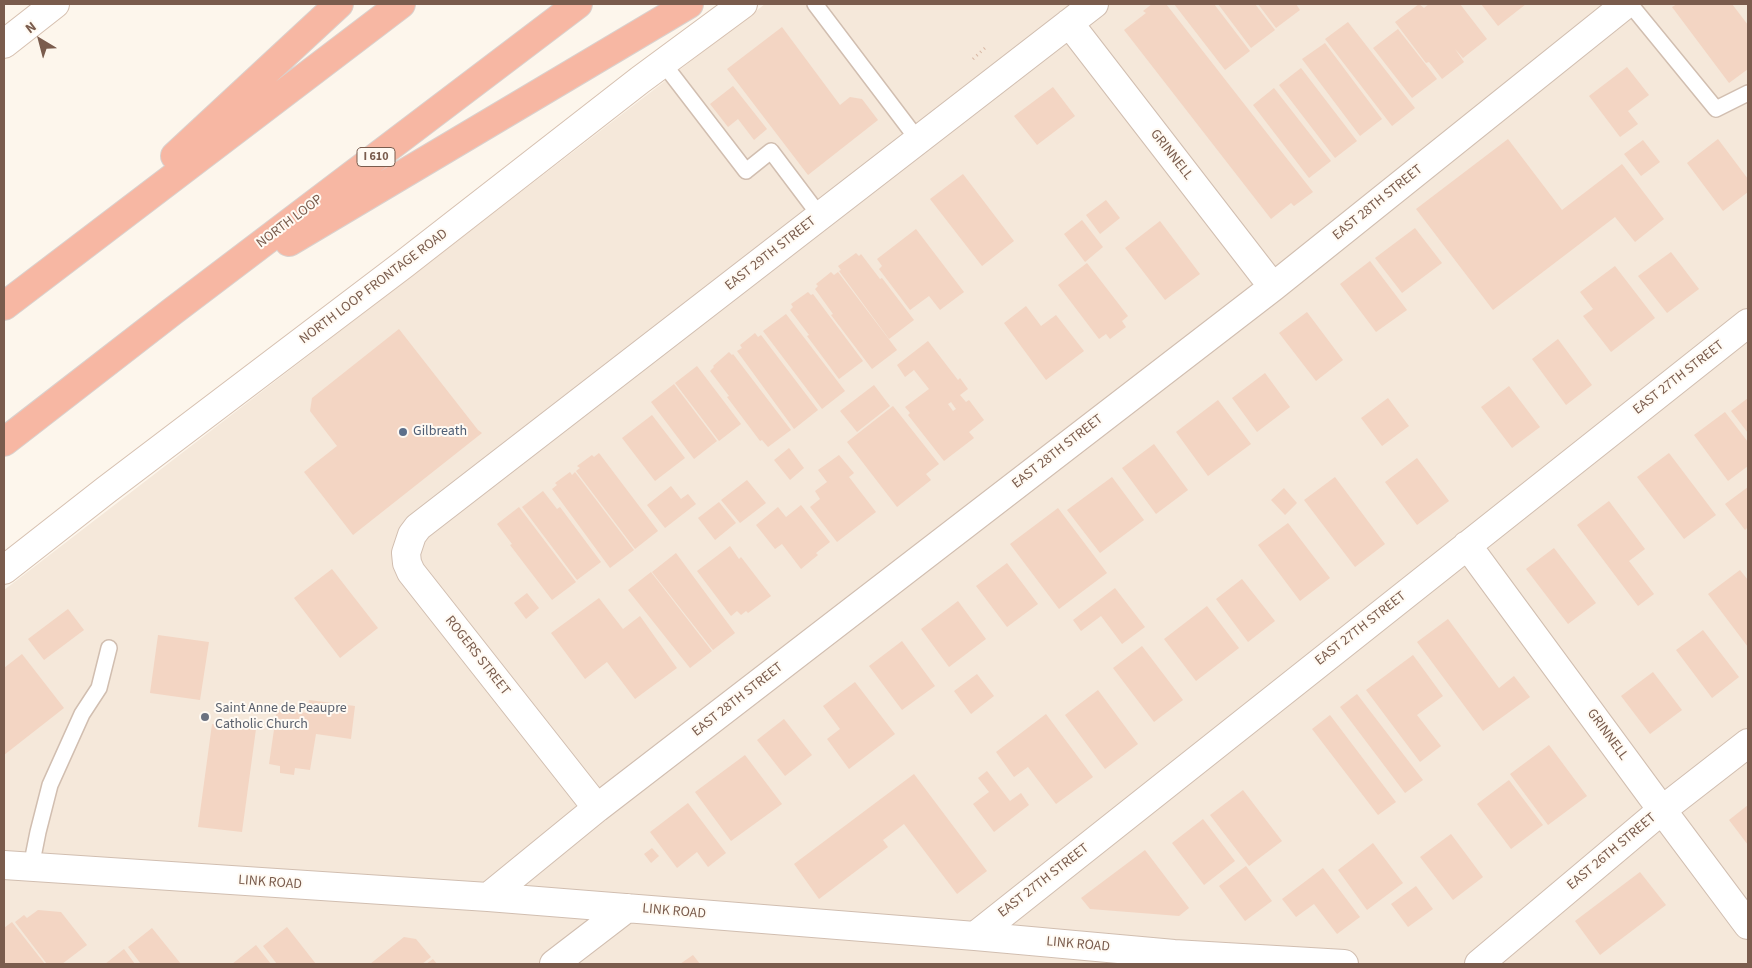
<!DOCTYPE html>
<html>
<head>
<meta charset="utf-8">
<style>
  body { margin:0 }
  #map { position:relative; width:1752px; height:968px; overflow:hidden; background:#fdf6ec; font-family:"Source Sans 3",sans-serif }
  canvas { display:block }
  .frame { position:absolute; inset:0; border:5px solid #7a5c4d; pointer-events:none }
  .north { position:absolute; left:15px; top:15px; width:50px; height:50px; -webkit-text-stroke:4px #fffaf3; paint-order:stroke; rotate:323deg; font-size:14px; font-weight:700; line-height:20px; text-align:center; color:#7a5c4d }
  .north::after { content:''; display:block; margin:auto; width:18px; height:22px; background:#7a5c4d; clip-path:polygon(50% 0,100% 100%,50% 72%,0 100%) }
</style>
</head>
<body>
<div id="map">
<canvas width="1752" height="968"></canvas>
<div class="frame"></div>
<div class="north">N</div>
</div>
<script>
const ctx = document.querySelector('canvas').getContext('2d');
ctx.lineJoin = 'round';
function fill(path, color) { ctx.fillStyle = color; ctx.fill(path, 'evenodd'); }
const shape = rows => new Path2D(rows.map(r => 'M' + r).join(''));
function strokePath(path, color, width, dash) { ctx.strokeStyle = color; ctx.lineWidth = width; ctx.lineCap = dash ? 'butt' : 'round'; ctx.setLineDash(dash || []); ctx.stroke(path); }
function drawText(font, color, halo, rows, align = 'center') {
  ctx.font = font + ' "Source Sans 3",sans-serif'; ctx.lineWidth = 4; ctx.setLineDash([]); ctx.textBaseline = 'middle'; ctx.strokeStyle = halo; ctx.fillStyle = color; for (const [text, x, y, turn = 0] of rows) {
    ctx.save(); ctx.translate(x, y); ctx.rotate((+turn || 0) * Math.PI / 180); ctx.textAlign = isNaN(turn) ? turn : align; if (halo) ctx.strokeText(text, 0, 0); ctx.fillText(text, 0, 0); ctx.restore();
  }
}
const residential = shape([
  [765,4,1748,4,1748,964,4,964,4,590]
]);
const building = shape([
  [1152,4,1166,4,1313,192,1294,206,1291,203,1271,219,1124,30,1146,13,1143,11],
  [1174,4,1214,4,1250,51,1225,70],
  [1218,4,1255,4,1275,30,1251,48],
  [1258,4,1296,4,1300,10,1276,28],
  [1419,4,1424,8,1429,4,1460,4,1487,39,1463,58,1455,49,1464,62,1442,79,1429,62,1426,63,1395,22],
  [1481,4,1526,4,1498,26],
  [1677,4,1732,4,1748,25,1748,69,1729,83,1672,7],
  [1348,22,1415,108,1392,126,1325,39],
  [782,27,840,105,850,97,862,99,878,120,808,175,727,69],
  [1398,29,1437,79,1412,98,1373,48],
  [1325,43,1382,119,1360,136,1302,59],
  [1627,67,1649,95,1628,111,1638,124,1620,137,1589,96],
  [1301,68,1357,141,1335,158,1279,85],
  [733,86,767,129,754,140,738,119,728,127,710,104],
  [1053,87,1075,116,1037,145,1014,116],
  [1274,88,1331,161,1309,178,1253,105],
  [1508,139,1562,210,1622,164,1664,219,1635,242,1615,217,1493,310,1416,209],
  [1718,139,1748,179,1748,192,1723,211,1687,163],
  [1643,140,1660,162,1641,176,1624,154],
  [963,174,1014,241,982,266,930,199],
  [1106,200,1120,218,1100,234,1086,215],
  [1082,220,1103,247,1085,262,1064,234],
  [1160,221,1200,274,1165,300,1125,248],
  [1415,228,1442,263,1402,293,1375,258],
  [916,229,964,292,940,310,929,296,910,310,879,269,882,266,877,259],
  [1671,252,1699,289,1667,313,1638,276],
  [856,253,859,256,861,254,880,279,882,278,914,320,889,339,839,271,841,270,838,266],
  [1370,261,1407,310,1376,332,1340,284],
  [1087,263,1128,316,1122,321,1126,327,1110,339,1106,334,1099,339,1058,285],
  [1615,266,1655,318,1611,352,1583,316,1593,309,1580,292],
  [831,272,834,275,838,272,897,350,872,369,831,315,833,314,815,289,818,286,816,284],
  [808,292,811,295,813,294,863,361,839,379,807,336,809,335,790,310,793,307,791,304],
  [1026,306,1041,326,1056,315,1084,351,1046,380,1004,323],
  [1307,312,1343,360,1316,381,1279,333],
  [786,314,845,391,822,409,763,331],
  [399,329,478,430,482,433,353,535,304,472,337,446,310,411,312,398],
  [755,333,758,337,761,335,818,410,794,429,737,351,742,348,740,345],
  [1558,339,1592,385,1566,405,1532,359],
  [928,341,958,380,960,378,968,389,960,395,966,402,969,400,984,420,969,432,974,438,944,461,908,415,910,413,905,407,929,389,914,370,905,377,897,365],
  [951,402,956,409,953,411,948,404],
  [729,352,732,355,733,354,791,430,768,447,762,440,760,441,727,397,729,396,710,371,714,367,713,366],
  [697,366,741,424,719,441,675,383],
  [1265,373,1290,407,1257,432,1232,398],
  [674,384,717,441,694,459,651,402],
  [874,385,890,406,857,432,840,411],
  [1509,386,1540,427,1512,448,1481,407],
  [1388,398,1409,426,1382,446,1361,418],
  [1748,398,1748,433,1731,411],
  [1218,400,1251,444,1208,476,1176,432],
  [893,406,939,464,926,474,931,480,897,507,847,442],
  [1725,412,1748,442,1748,466,1728,481,1694,435],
  [652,415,685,458,655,481,622,438],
  [1154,444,1188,490,1156,514,1122,468],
  [789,448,804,468,790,480,774,460],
  [599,453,658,531,635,549,576,471,580,468,577,466,592,455,594,457],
  [1669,453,1716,515,1684,539,1637,477],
  [839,455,854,473,849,477,876,512,837,542,810,507,820,499,815,491,827,482,818,470],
  [1417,458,1449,501,1417,525,1385,482],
  [570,472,572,475,575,472,634,550,610,568,552,489,557,485,555,483],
  [1112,477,1144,520,1100,553,1067,510],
  [1335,477,1385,544,1355,567,1304,500],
  [747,480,766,503,740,523,721,500],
  [671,486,681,499,688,494,696,504,665,528,647,505],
  [1748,487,1748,527,1745,530,1725,504],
  [1284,488,1297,503,1285,515,1271,500],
  [543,491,557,509,560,507,601,562,577,580,522,507],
  [1609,501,1645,549,1629,561,1654,594,1638,606,1577,525],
  [719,502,736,523,715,540,698,518],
  [801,505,830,542,816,553,818,555,801,569,782,544,775,549,756,525,778,507,786,517],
  [519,507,576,582,552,600,510,545,512,544,497,524],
  [1058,508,1107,573,1059,609,1010,544],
  [1288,523,1330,578,1300,601,1258,545],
  [730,546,739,559,741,557,771,596,748,613,746,611,741,615,737,611,731,616,697,571],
  [1554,548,1596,603,1568,624,1526,569],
  [676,553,735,633,713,650,652,572],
  [1007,563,1038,604,1007,627,976,586],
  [332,569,378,628,340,658,294,598],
  [1740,570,1748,580,1748,647,1708,594],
  [651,572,712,651,690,668,628,590],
  [1242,579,1275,621,1248,642,1216,599],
  [1115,588,1145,627,1122,644,1101,616,1081,631,1073,620],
  [527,593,539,608,526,619,514,603],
  [599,598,623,629,640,616,677,668,635,699,607,662,585,679,551,633],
  [958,601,986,639,949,667,921,629],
  [1207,606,1239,648,1196,681,1164,639],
  [68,609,84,630,44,660,28,639],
  [1448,619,1499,688,1514,676,1530,697,1483,731,1417,642],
  [1703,630,1739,677,1712,698,1676,650],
  [158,635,209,642,200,700,150,693],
  [902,641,935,686,902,710,869,666],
  [1142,646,1183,700,1154,722,1113,668],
  [22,654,64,708,4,755,4,668],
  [1413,655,1443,696,1417,715,1441,746,1420,762,1366,690],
  [1653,672,1682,710,1650,734,1621,696],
  [977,674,994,696,971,714,954,691],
  [855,682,895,734,849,769,827,739,840,729,823,706],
  [1098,690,1138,744,1105,769,1065,715],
  [1357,694,1423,780,1405,793,1340,707],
  [309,700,355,706,351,739,316,734,310,770,295,768,294,775,280,773,280,766,269,764,277,709,307,713],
  [1046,714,1093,777,1056,804,1028,767,1014,777,996,752],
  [1330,715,1396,802,1378,815,1312,729],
  [784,719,812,755,785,776,757,740],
  [212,724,256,729,242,832,198,827],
  [1549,745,1587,796,1548,825,1510,774],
  [745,755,782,804,731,841,695,792],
  [987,771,1010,801,1021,793,1029,805,994,832,973,804,989,792,978,778],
  [914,774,987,871,957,894,904,824,883,840,888,847,819,899,794,864],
  [1509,780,1543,825,1511,849,1477,804],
  [1243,790,1282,841,1249,866,1210,815],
  [688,803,726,853,708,867,697,852,677,868,650,832],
  [1748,805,1748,845,1729,820],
  [1203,819,1235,861,1204,885,1172,843],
  [1451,834,1483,877,1453,900,1420,857],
  [1373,843,1403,883,1367,910,1338,870],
  [652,848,659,856,651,863,644,854],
  [1145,850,1189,908,1179,916,1090,909,1081,898],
  [1246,866,1272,901,1245,921,1219,886],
  [1323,868,1360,917,1337,934,1314,904,1296,917,1282,899],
  [1640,872,1666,905,1600,955,1575,921],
  [1416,886,1433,909,1408,927,1391,904],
  [38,910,61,912,87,945,62,964,47,964,15,922,24,915,27,918],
  [12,922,45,964,4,964,4,928],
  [287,927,316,964,277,964,263,946],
  [152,928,181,964,141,964,128,947],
  [404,937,416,939,431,957,422,964,370,964],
  [256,945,271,964,232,964],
  [124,949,135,964,105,964],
  [693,955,700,964,680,964],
  [433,959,437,964,426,964]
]);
const path = shape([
  [973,59,985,48]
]);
const service = shape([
  [815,4,918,140],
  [1630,4,1716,109,1748,93],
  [663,63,746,171,771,151,820,216],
  [31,867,38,832,50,785,82,714,99,688,109,648]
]);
const minor = shape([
  [1069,23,1273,287],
  [1467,545,1662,810,1748,925],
  [597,808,411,572,407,563,406,553,412,535,418,527,1094,4],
  [4,865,488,897,975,936,1174,954,1344,964],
  [488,897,597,808,1273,287,1626,4],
  [975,936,1748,323],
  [554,964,627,908],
  [1479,964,1662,810,1748,743]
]);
const secondary = shape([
  [4,44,55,4],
  [4,570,106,490,404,264,640,80,743,4]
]);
const motorway = shape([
  [175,156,339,4],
  [289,242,689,4],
  [4,306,401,4],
  [4,442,173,311,578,4]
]);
const markers = [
  [403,432,5,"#5c6f8a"],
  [205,717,5,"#6b7280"]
];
const shields = [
  [376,157,38]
];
const shieldNames = [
  ["I 610",376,157]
];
const streetNames = [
  ["GRINNELL",1171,155,52],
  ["EAST 28TH STREET",1378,203,-39],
  ["NORTH LOOP",290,222,-37],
  ["EAST 29TH STREET",771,254,-38],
  ["NORTH LOOP FRONTAGE ROAD",374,287,-37],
  ["EAST 27TH STREET",1679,378,-38],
  ["EAST 28TH STREET",1058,452,-38],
  ["EAST 27TH STREET",1361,629,-38],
  ["ROGERS STREET",477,656,52],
  ["EAST 28TH STREET",738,700,-38],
  ["GRINNELL",1607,735,54],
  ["EAST 26TH STREET",1612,852,-40],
  ["EAST 27TH STREET",1044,881,-38],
  ["LINK ROAD",270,883,4],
  ["LINK ROAD",674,912,5],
  ["LINK ROAD",1078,945,5]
];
const serviceNames = [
  ["Gilbreath",413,432]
];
const worshipNames = [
  ["Saint Anne de Peaupre",215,709],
  ["Catholic Church",215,725]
];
fill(residential, '#f5e8da');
fill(building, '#f3d5c3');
strokePath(service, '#d1beb0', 18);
strokePath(minor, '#d1beb0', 30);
strokePath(secondary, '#d6c0b0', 30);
strokePath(motorway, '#dad1cd', 30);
strokePath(path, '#d9b8a5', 3, [1, 4]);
strokePath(service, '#fff', 15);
strokePath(minor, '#fff', 28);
strokePath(secondary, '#fff', 28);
strokePath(motorway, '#f7b7a3', 28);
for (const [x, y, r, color] of markers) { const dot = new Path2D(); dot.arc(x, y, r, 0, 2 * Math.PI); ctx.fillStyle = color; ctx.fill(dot); strokePath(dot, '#fffaf3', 2); }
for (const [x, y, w] of shields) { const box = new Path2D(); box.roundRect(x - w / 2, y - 9.5, w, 19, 4); ctx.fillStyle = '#fffaf3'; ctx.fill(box); strokePath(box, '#7a5c4d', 1); }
drawText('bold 12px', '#7a5c4d', null, shieldNames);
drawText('14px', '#7a5c4d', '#fffaf3', streetNames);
drawText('14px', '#4e5e75', '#fffaf3', serviceNames, 'left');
drawText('14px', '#5b616d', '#fffaf3', worshipNames, 'left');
</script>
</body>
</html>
